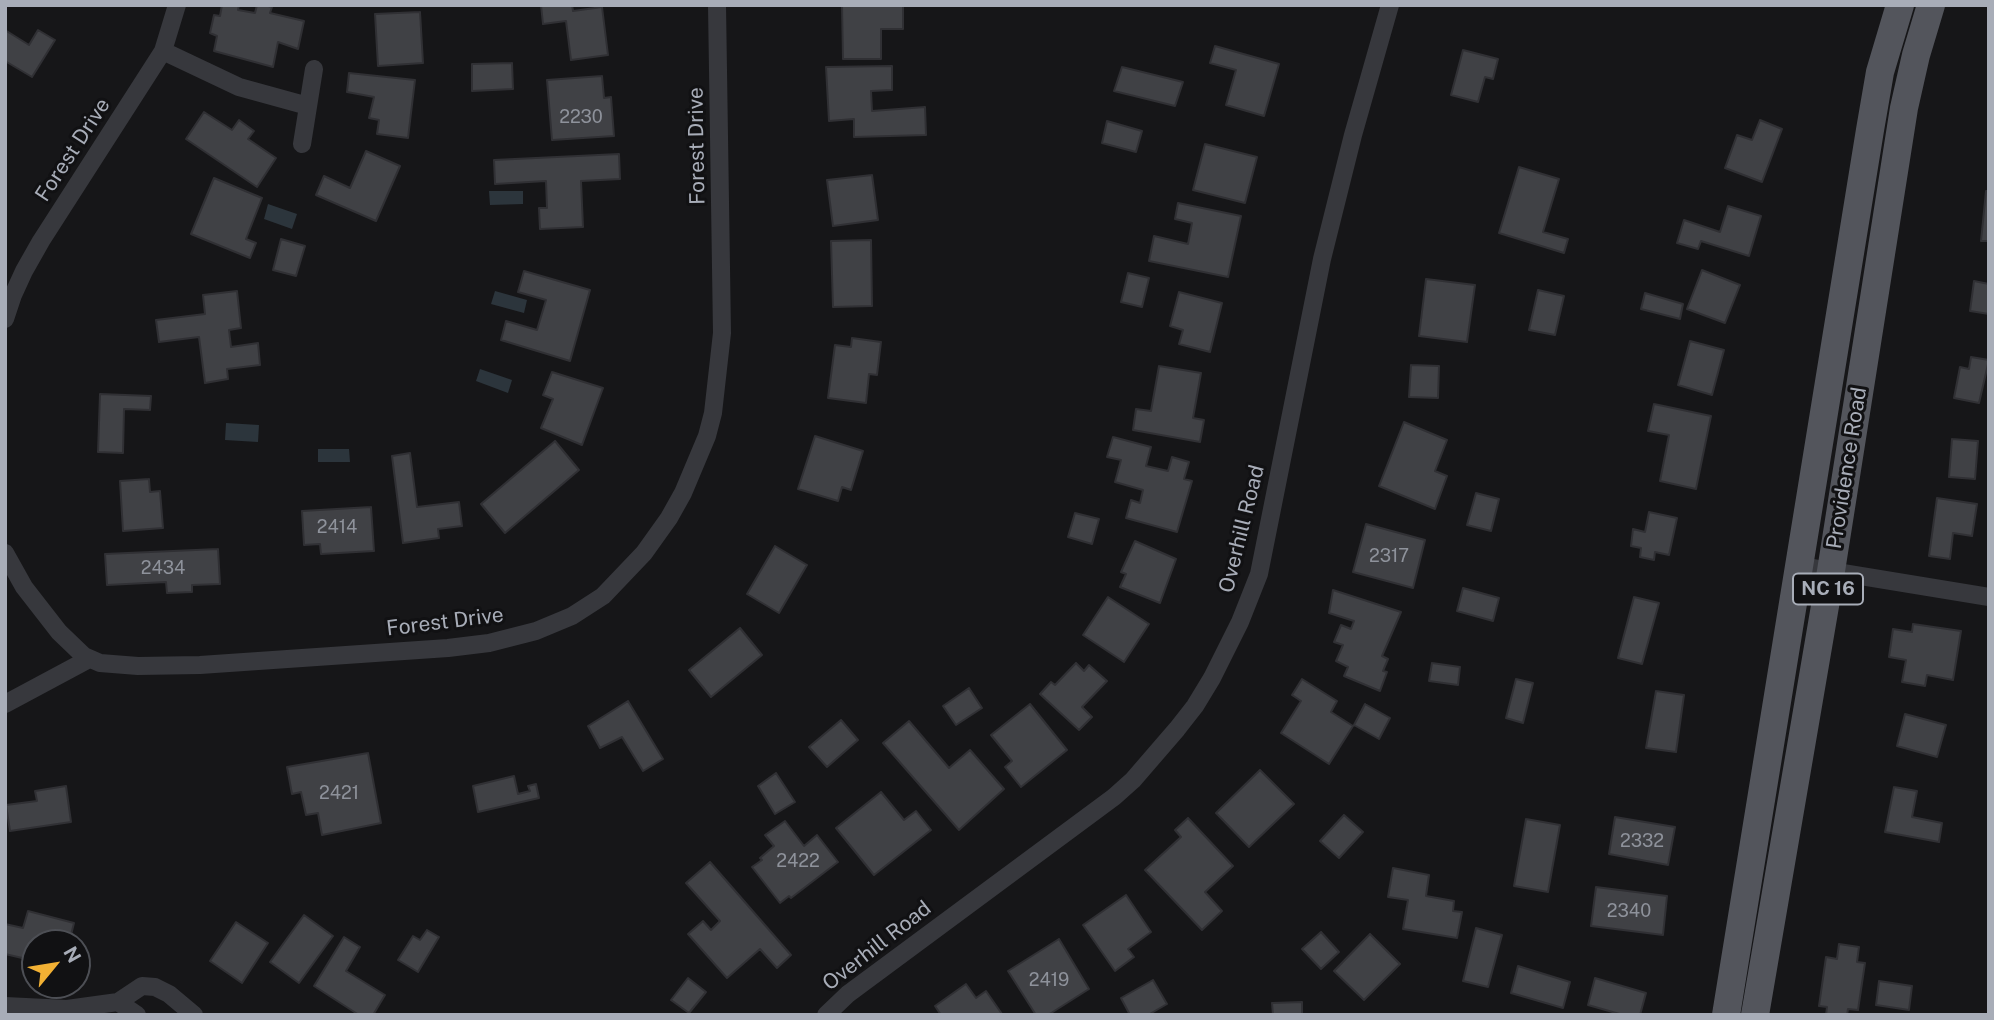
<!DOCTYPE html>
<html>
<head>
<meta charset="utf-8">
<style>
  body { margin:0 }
  #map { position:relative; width:1994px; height:1020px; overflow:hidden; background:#161618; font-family:"Public Sans",sans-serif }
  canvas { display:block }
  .frame { position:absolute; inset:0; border:7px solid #a8adb8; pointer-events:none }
  .north { position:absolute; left:21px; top:929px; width:70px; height:70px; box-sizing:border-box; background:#111113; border:2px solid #4d4f55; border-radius:50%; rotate:60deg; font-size:19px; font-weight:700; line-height:28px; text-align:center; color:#a8adb8 }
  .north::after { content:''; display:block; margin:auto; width:24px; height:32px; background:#f2b134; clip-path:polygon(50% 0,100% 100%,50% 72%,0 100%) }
</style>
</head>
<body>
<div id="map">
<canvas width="1994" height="1020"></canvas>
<div class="frame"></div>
<div class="north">N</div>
</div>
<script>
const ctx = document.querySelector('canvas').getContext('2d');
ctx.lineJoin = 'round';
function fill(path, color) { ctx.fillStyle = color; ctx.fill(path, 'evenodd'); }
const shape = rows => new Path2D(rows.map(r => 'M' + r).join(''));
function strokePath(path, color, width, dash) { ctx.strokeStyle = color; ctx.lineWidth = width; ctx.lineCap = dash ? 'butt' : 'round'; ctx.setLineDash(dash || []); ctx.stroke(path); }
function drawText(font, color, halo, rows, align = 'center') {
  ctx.font = font + ' "Public Sans",sans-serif'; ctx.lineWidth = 6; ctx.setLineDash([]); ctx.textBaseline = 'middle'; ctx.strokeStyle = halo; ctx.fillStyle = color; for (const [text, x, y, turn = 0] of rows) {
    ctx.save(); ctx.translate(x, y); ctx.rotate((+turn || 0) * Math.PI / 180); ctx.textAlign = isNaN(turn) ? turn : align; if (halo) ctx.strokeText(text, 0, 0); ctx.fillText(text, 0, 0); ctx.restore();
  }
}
const water = shape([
  [489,191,523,191,523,204,490,205],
  [268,204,297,214,292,229,264,219],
  [495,291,527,300,524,313,491,304],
  [480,369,512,380,508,393,476,381],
  [226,423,259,425,258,442,225,440],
  [318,449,349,449,350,462,318,462]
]);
const building = shape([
  [222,5,239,5,238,10,255,13,257,5,265,5,272,7,270,13,304,21,298,49,278,42,273,67,214,51,217,36,210,33,214,15,220,16,222,5],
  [541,5,572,5,573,11,602,7,608,55,571,60,566,21,543,24,541,5],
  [842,5,903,5,903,29,881,29,881,59,843,59,842,5],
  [420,12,423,63,378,66,375,14,420,12],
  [5,30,29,45,38,30,55,40,32,77,5,61,5,30],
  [1215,46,1279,64,1264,116,1226,105,1236,70,1210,63,1215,46],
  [1463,50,1498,59,1493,79,1485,77,1478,102,1451,95,1463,50],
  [512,63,513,89,472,91,472,64,512,63],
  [892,66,892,90,871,91,872,111,925,107,926,135,854,137,854,119,829,121,826,67,892,66],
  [1122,67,1183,82,1175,106,1114,91,1122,67],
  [349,73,415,80,408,138,377,134,379,120,369,118,374,97,347,92,349,73],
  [602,76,604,98,611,97,614,136,552,140,547,80,602,76],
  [204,112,232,130,239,120,254,131,248,139,276,158,257,187,186,139,204,112],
  [1760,120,1782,129,1762,182,1725,168,1737,135,1752,140,1760,120],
  [1107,121,1142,131,1136,152,1102,143,1107,121],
  [1205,144,1257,157,1245,203,1193,190,1205,144],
  [366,151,400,166,376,221,316,195,324,176,350,188,366,151],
  [619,154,620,179,581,181,583,227,540,229,539,208,547,208,546,181,495,184,494,160,619,154],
  [1519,167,1559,179,1543,232,1568,239,1564,253,1499,233,1519,167],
  [872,175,878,220,833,226,827,180,872,175],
  [214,178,262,198,246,239,256,243,250,258,191,234,214,178],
  [1986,191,1989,191,1989,241,1981,241,1986,191],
  [1178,203,1241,216,1228,277,1149,261,1154,236,1188,244,1192,223,1175,219,1178,203],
  [1728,206,1761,216,1749,256,1701,241,1698,249,1677,243,1684,220,1720,232,1728,206],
  [281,239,305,246,296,276,273,270,281,239],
  [871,240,872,306,833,307,831,241,871,240],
  [1702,270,1740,285,1725,323,1687,309,1702,270],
  [524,271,590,290,570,361,501,340,506,321,537,330,546,300,518,292,524,271],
  [1128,273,1149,278,1142,307,1121,302,1128,273],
  [1426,279,1475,285,1467,342,1419,336,1426,279],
  [1974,281,1989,284,1989,314,1970,311,1974,281],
  [1538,290,1564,296,1555,335,1529,330,1538,290],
  [237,291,241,328,229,330,231,347,258,343,260,365,227,369,228,379,205,383,199,337,159,342,156,320,205,314,203,295,237,291],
  [1179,292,1222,303,1210,352,1179,344,1183,330,1170,326,1179,292],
  [1645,293,1683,304,1680,319,1641,309,1645,293],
  [852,338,881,342,877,375,869,374,866,403,828,398,835,345,851,347,852,338],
  [1690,341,1724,350,1712,395,1678,385,1690,341],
  [1971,357,1989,360,1979,403,1954,398,1960,367,1969,369,1971,357],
  [1411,365,1439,366,1438,398,1409,397,1411,365],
  [1159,366,1201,373,1193,418,1204,420,1200,442,1133,430,1136,409,1151,411,1159,366],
  [552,372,603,388,582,445,541,428,553,399,543,395,552,372],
  [100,394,151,396,150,410,124,409,123,453,98,452,100,394],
  [1654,404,1711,416,1696,489,1660,481,1669,435,1648,431,1654,404],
  [1404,422,1447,440,1435,471,1447,476,1435,509,1379,486,1404,422],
  [815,436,863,451,851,490,842,487,838,501,798,489,815,436],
  [1113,437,1151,447,1146,466,1168,471,1172,457,1189,462,1184,479,1192,481,1177,532,1126,518,1131,500,1140,503,1143,490,1115,482,1121,460,1107,457,1113,437],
  [1952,439,1978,441,1975,479,1949,477,1952,439],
  [555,441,579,470,505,533,481,504,555,441],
  [410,453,417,507,459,502,462,526,438,529,439,538,403,543,392,456,410,453],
  [149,479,150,492,160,491,163,528,123,531,120,481,149,479],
  [1476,493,1499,499,1491,531,1467,525,1476,493],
  [1937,498,1977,504,1972,536,1953,533,1950,559,1929,556,1937,498],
  [371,507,374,551,321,554,320,544,304,545,302,511,371,507],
  [1649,512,1677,518,1669,555,1655,552,1654,560,1640,557,1641,548,1631,546,1633,529,1645,532,1649,512],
  [1075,513,1099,519,1092,544,1068,537,1075,513],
  [1366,524,1425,540,1413,588,1353,572,1366,524],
  [1135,541,1176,559,1160,603,1120,587,1126,574,1121,572,1135,541],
  [775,546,807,565,779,613,747,594,775,546],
  [218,549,220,584,192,585,192,592,167,593,166,582,107,585,105,554,218,549],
  [1463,588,1499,598,1493,621,1457,611,1463,588],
  [1333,590,1401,612,1382,656,1388,659,1383,671,1387,672,1380,691,1344,676,1348,667,1336,661,1343,645,1334,642,1341,625,1351,629,1354,621,1329,613,1333,590],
  [1108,597,1149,624,1124,662,1083,635,1108,597],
  [1634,597,1659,603,1642,664,1618,658,1634,597],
  [1913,624,1961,631,1953,680,1927,675,1925,686,1902,682,1906,660,1889,657,1893,629,1912,632,1913,624],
  [740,628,762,655,711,697,689,670,740,628],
  [1076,663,1084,671,1089,665,1107,681,1082,707,1092,717,1079,730,1040,694,1051,682,1055,685,1076,663],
  [1432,663,1460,667,1458,685,1429,681,1432,663],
  [1302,679,1337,701,1331,712,1353,726,1329,764,1281,733,1301,701,1292,695,1302,679],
  [1516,679,1533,683,1523,723,1506,718,1516,679],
  [969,688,982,708,956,725,943,706,969,688],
  [1656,691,1684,695,1676,752,1646,748,1656,691],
  [628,701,663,759,643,771,622,737,600,748,588,726,628,701],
  [1030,704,1067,750,1021,787,1005,767,1012,761,991,735,1030,704],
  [1365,704,1390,718,1379,739,1354,725,1365,704],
  [1905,714,1946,725,1937,757,1897,746,1905,714],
  [841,720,858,740,827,767,809,747,841,720],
  [909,721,949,768,970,750,1004,789,959,830,883,743,909,721],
  [368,753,381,823,322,835,318,813,306,815,301,792,292,794,287,767,368,753],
  [1260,770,1294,804,1249,847,1216,813,1260,770],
  [776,773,795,802,775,814,758,786,776,773],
  [514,776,518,794,530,791,528,786,536,784,539,798,478,812,473,786,514,776],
  [66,786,71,822,10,831,6,805,37,801,35,791,66,786],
  [1894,787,1917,791,1912,817,1942,823,1939,842,1885,832,1894,787],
  [881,792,904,820,916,811,931,830,874,875,836,828,881,792],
  [1344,815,1363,832,1339,858,1320,841,1344,815],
  [1615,817,1675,827,1668,865,1609,854,1615,817],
  [1188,818,1233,866,1205,892,1222,911,1202,930,1145,870,1181,837,1175,830,1188,818],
  [1526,819,1560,825,1548,892,1514,886,1526,819],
  [785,821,804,846,817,835,838,862,791,898,789,896,780,903,752,867,762,860,760,858,774,846,765,835,785,821],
  [710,862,791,955,777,968,760,949,727,978,688,934,703,921,711,930,720,921,686,883,710,862],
  [1393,868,1429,875,1426,896,1454,901,1453,911,1462,912,1457,938,1403,929,1408,900,1388,897,1393,868],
  [1596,887,1667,896,1663,935,1591,926,1596,887],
  [1126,895,1151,932,1128,949,1134,957,1115,971,1083,925,1126,895],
  [28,911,74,923,69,943,35,943,35,961,5,954,5,924,23,928,28,911],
  [304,915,333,936,299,983,270,962,304,915],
  [236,922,268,943,242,983,210,961,236,922],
  [1476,928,1502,935,1488,987,1463,981,1476,928],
  [427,930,439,937,418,972,398,960,413,936,420,940,427,930],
  [1321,932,1339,952,1321,969,1302,949,1321,932],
  [1370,934,1400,964,1364,1000,1334,971,1370,934],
  [344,937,360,947,346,971,385,995,373,1015,359,1015,314,986,344,937],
  [1059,939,1089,989,1048,1015,1036,1015,1008,971,1059,939],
  [1839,944,1859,947,1857,962,1865,963,1858,1010,1848,1009,1847,1015,1826,1015,1827,1007,1819,1006,1826,957,1837,959,1839,944],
  [1518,966,1570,982,1563,1008,1511,993,1518,966],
  [688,978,706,992,689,1013,671,1000,688,978],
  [1595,978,1646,993,1640,1015,1623,1015,1588,1005,1595,978],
  [1153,980,1167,1004,1148,1015,1130,1015,1121,998,1153,980],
  [1879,981,1912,986,1909,1010,1876,1005,1879,981],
  [966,984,976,998,986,991,1002,1014,941,1015,935,1006,966,984],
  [1302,1002,1302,1015,1273,1015,1272,1003,1302,1002]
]);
const street = shape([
  [163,51,239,87,308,106],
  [302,144,314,69],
  [5,319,13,295,24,271,41,241,163,51,177,5],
  [5,553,24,587,59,632,84,656,100,663,138,666,200,665,448,648,489,643,536,631,572,616,603,596,644,553,669,518,683,493,707,436,713,413,722,333,717,5],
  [1800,566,1989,597],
  [5,704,89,659],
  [118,1002,137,1015],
  [5,1006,67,1009,118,1002,142,986,155,987,169,994,194,1015],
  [826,1015,848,994,1114,797,1133,780,1177,729,1195,706,1212,678,1240,622,1259,574,1322,259,1353,135,1390,5]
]);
const primary = shape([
  [1726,1015,1870,130,1880,72,1900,5],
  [1755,1015,1831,571,1904,108,1916,55,1931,5]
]);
const numberNames = [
  ["2230",581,117],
  ["2414",337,527],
  ["2317",1389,556],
  ["2434",163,568],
  ["2421",339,793],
  ["2332",1642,841],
  ["2422",798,861],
  ["2340",1629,911],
  ["2419",1049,980]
];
const shields = [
  [1828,589,70]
];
const shieldNames = [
  ["NC 16",1828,589]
];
const streetNames = [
  ["Forest Drive",697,146,-91],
  ["Forest Drive",73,150,-57],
  ["Providence Road",1847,468,-81],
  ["Overhill Road",1242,529,-76],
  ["Forest Drive",445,622,-7],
  ["Overhill Road",877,946,-38]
];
fill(water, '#2c353c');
fill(building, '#404145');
strokePath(building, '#303034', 2);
strokePath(street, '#37383d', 18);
strokePath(primary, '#53555c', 28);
drawText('18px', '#8e929b', null, numberNames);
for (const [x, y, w] of shields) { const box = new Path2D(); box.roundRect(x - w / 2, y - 15.5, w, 31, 5); ctx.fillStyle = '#111113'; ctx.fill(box); strokePath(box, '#a8adb8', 2); }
drawText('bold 19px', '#a8adb8', null, shieldNames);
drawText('21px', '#a8adb8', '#111113', streetNames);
</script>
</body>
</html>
